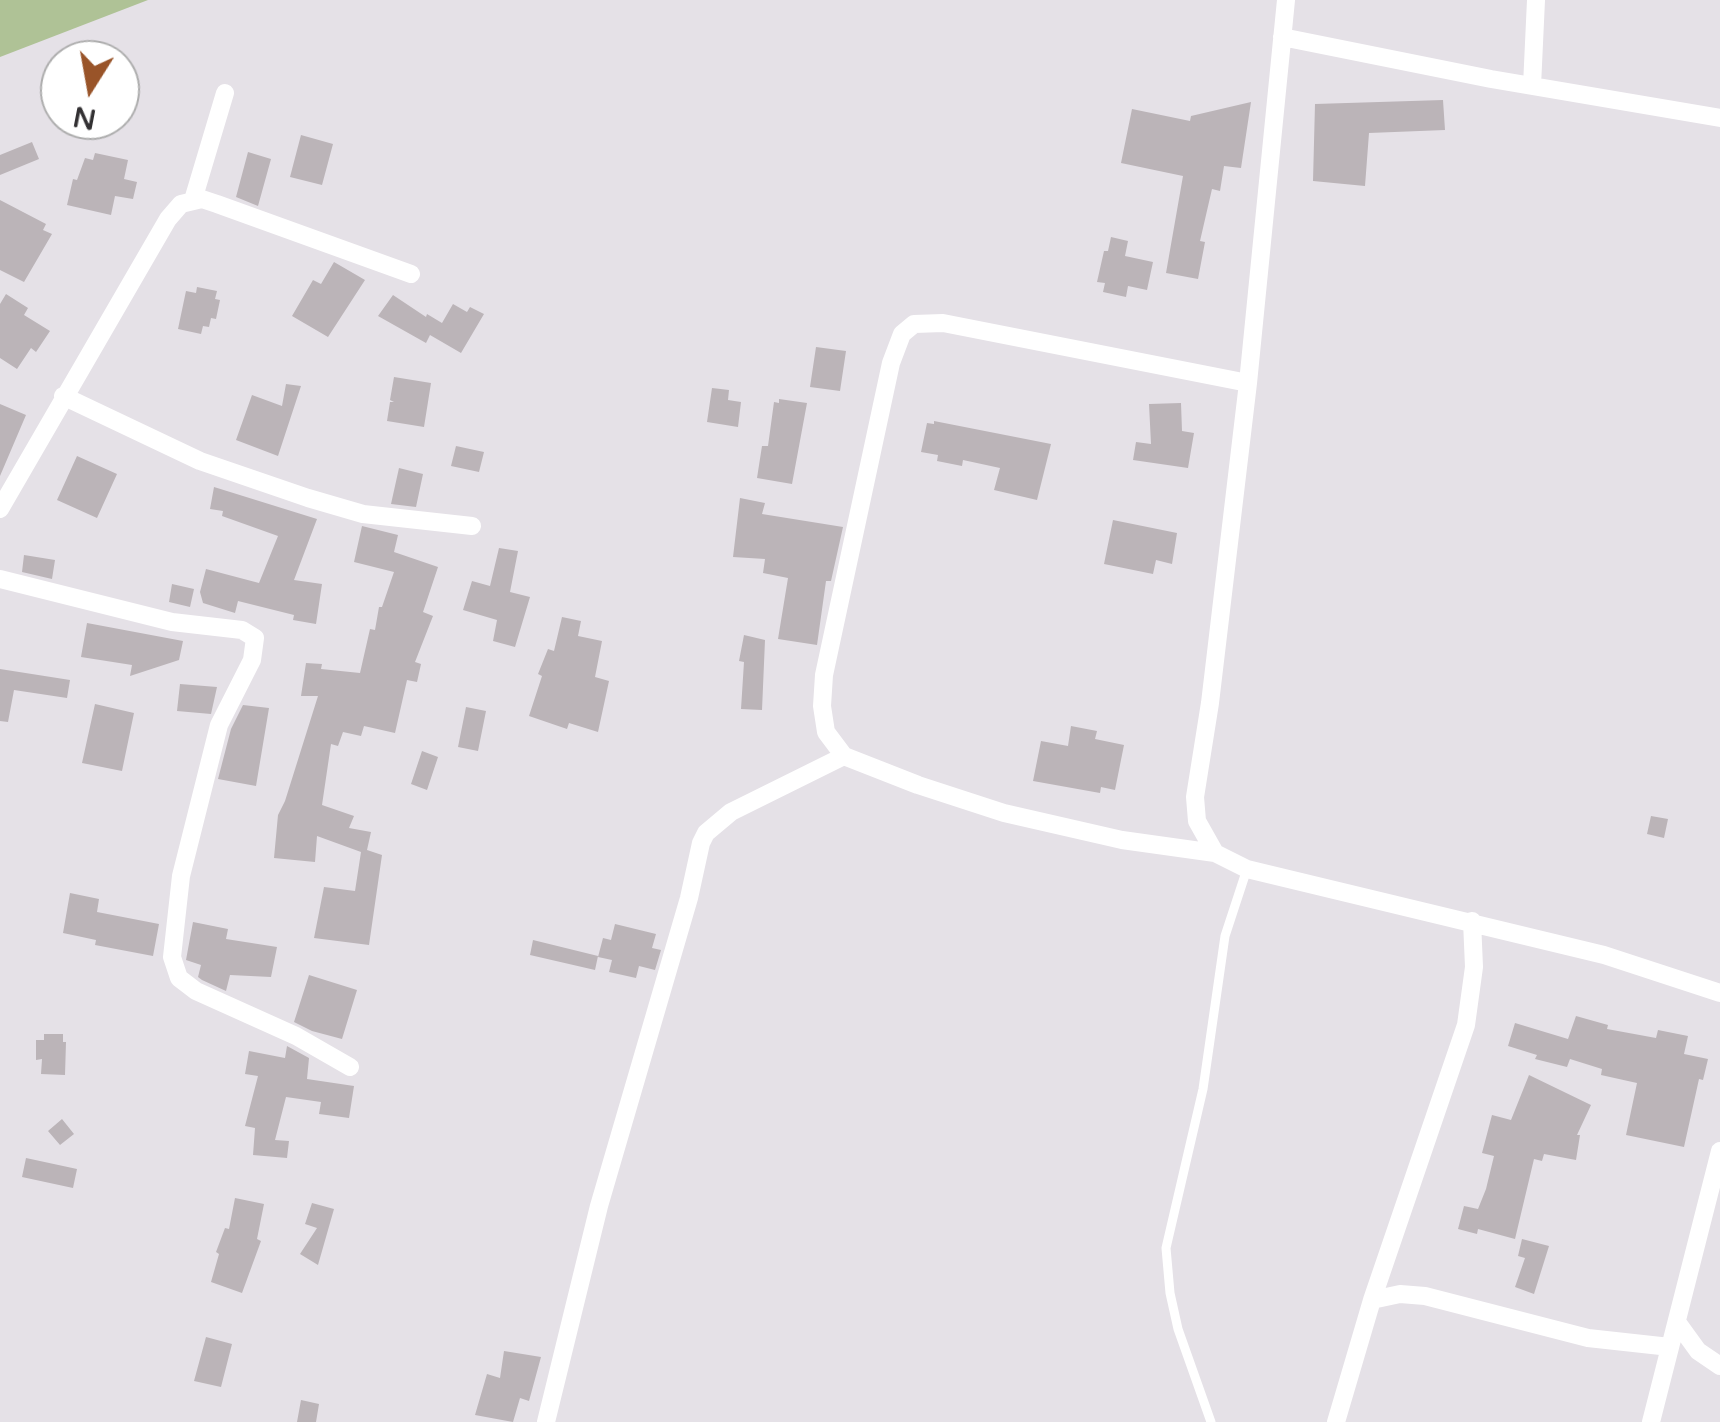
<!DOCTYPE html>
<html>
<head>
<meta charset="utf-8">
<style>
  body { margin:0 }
  #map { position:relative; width:1720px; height:1422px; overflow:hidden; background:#e5e1e7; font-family:"Varela Round",sans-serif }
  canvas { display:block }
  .north { position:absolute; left:40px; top:40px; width:100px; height:100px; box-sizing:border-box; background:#fff; border:2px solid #adadad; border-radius:50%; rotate:191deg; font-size:28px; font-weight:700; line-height:40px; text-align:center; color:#333133 }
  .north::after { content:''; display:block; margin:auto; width:35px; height:45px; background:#995429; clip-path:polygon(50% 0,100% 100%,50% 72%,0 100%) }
</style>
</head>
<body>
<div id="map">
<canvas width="1720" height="1422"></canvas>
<div class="north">N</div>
</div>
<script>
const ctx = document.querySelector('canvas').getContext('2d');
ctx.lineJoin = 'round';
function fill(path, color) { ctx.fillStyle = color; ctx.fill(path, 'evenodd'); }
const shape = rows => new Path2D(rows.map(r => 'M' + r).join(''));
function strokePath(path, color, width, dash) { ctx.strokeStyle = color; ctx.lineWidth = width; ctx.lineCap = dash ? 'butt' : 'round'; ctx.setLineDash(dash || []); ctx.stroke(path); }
const green = shape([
  [0,0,148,0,0,57]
]);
const building = shape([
  [1443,100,1445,130,1369,133,1365,186,1313,181,1315,104],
  [1251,102,1241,168,1224,166,1220,191,1212,189,1200,241,1205,242,1198,279,1166,273,1183,176,1121,163,1132,109,1190,121,1191,116],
  [301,135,333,144,322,185,290,177],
  [32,142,39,159,0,175,0,155],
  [248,152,271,159,258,206,236,197],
  [95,153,128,160,124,179,137,182,133,199,115,196,111,215,67,205,73,179,77,180,85,158,93,160],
  [0,200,46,224,43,230,52,234,24,282,0,270],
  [1111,237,1128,241,1125,256,1153,262,1147,290,1128,286,1126,297,1103,292,1105,283,1097,282,1104,251,1108,251],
  [334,262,365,280,328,337,292,316,313,280,321,284],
  [197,287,217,291,215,299,220,300,216,319,211,318,209,327,203,326,201,334,178,329,186,291,196,293],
  [6,294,28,308,24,315,50,331,36,352,31,348,17,369,0,358,0,304],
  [393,295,426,317,427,314,442,323,453,304,467,312,470,307,484,314,461,353,430,335,426,343,378,316],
  [816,347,846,351,840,391,810,387],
  [394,377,431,383,424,427,387,421,390,402,394,402,390,400],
  [286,384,301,386,278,456,236,440,252,395,282,406],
  [712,388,729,390,728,400,741,402,738,427,707,422],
  [779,399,807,403,792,484,757,478,762,446,768,446,774,402,779,403],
  [1181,403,1182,431,1194,433,1188,468,1133,460,1136,442,1151,444,1149,404],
  [0,404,26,415,0,476],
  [934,421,1051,444,1037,500,994,490,1000,468,963,460,962,466,937,461,938,455,921,452,927,423,934,424],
  [456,446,484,452,479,472,451,466],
  [77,456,117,474,97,518,57,500],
  [399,468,423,474,416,507,391,504],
  [214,487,317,519,294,580,322,584,316,624,293,620,294,615,238,601,235,613,203,603,200,592,206,569,259,583,278,536,222,516,223,511,210,509],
  [740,498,765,503,762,514,843,527,831,581,826,581,817,645,778,639,788,578,763,573,765,559,733,557],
  [1113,520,1177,533,1172,564,1156,560,1153,574,1104,564],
  [362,526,398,535,394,552,438,567,423,612,433,616,415,662,421,664,417,682,407,680,395,733,364,726,361,736,343,732,338,746,331,744,322,805,354,816,349,828,371,832,367,850,382,855,369,945,314,938,324,887,355,891,361,852,317,836,315,862,274,858,278,815,285,801,318,696,301,696,306,663,322,664,321,669,360,673,370,629,375,630,379,607,382,607,394,572,354,562],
  [499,548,518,551,510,592,530,597,515,647,493,641,497,620,463,610,472,581,490,586],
  [24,555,55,560,52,579,22,572],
  [172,584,194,589,190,607,169,602],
  [562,617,581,621,578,636,602,641,595,677,609,681,598,732,569,723,567,729,529,716,542,676,538,674,548,649,554,651],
  [87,623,183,641,179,660,130,676,132,665,81,657],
  [744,635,765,640,762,710,741,709,744,662,739,661],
  [0,669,70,680,67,698,14,690,8,722,0,721],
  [180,684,217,687,211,714,177,711],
  [95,704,134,713,122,771,82,763],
  [243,705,269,708,256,786,218,779,231,729],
  [466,707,486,711,478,751,458,747],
  [1071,726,1097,731,1095,739,1124,745,1115,790,1101,787,1100,793,1033,781,1041,741,1068,746],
  [422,751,438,757,427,790,411,784],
  [1651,816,1668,819,1664,838,1647,834],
  [70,893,99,899,97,912,159,924,153,956,95,945,96,940,63,933],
  [193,922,228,929,226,939,277,947,271,977,230,975,226,991,202,980,198,977,201,965,186,960],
  [615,924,656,934,652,948,661,950,655,970,639,966,636,978,609,972,612,960,598,957,603,938,611,940],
  [533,940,598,956,595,970,530,955],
  [309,975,357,990,342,1039,312,1031,294,1022],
  [1576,1016,1608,1025,1607,1029,1656,1038,1658,1030,1688,1036,1684,1054,1708,1059,1703,1080,1699,1079,1684,1147,1626,1135,1637,1083,1601,1075,1602,1069,1570,1059,1567,1067,1535,1059,1537,1055,1508,1046,1515,1023,1568,1039],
  [44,1034,63,1034,63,1042,66,1042,65,1075,41,1074,42,1059,36,1060,36,1040,44,1040],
  [287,1046,309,1058,307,1079,354,1086,349,1118,319,1114,321,1102,286,1097,275,1140,289,1141,287,1158,253,1155,255,1128,245,1126,258,1076,245,1074,249,1051,285,1058],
  [1529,1075,1591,1105,1577,1135,1580,1135,1576,1160,1544,1154,1542,1161,1534,1159,1515,1239,1478,1229,1477,1234,1458,1229,1464,1206,1478,1209,1486,1189,1494,1156,1482,1153,1492,1115,1511,1120],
  [62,1119,74,1134,60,1145,48,1131],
  [26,1158,77,1169,73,1188,22,1177],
  [235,1198,264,1204,257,1239,261,1241,242,1293,211,1282,219,1254,216,1252,225,1228,229,1229],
  [312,1203,334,1209,318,1265,300,1254,317,1228,305,1224],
  [1522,1239,1549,1246,1534,1294,1515,1287,1525,1258,1518,1256],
  [206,1337,232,1344,221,1387,194,1381],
  [504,1351,541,1357,529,1401,520,1398,513,1422,475,1415,487,1374,500,1378],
  [301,1400,319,1404,316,1422,297,1422]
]);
const lane = shape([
  [1211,1422,1178,1329,1170,1293,1166,1248,1203,1089,1225,936,1247,869]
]);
const street = shape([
  [1286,0,1248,383,1210,703,1195,797,1197,821,1215,853,1247,869,1604,955,1720,993],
  [1282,37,1491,79,1720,118],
  [1532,86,1536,0],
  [193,200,225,93],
  [63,396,200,461,308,498,363,514,472,526],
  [0,509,168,219,181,204,202,199,217,204,411,274],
  [0,579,172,622,242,630,255,638,252,660,219,725,181,876,172,957,179,978,196,991,296,1036,350,1067],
  [1215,853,1122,840,1004,813,918,785,844,756,826,732,822,706,824,675,891,363,902,334,914,324,943,323,1248,383],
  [1372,1300,1400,1294,1425,1296,1588,1338,1670,1347],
  [1677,1322,1698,1351,1720,1366],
  [546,1422,599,1206,689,898,701,843,706,833,731,812,844,756],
  [1336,1422,1372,1300,1466,1025,1474,967,1472,921],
  [1651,1422,1720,1151]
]);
fill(green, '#afc296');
fill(building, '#bbb4b8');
strokePath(lane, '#fff', 9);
strokePath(street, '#fff', 18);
</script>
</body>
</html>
